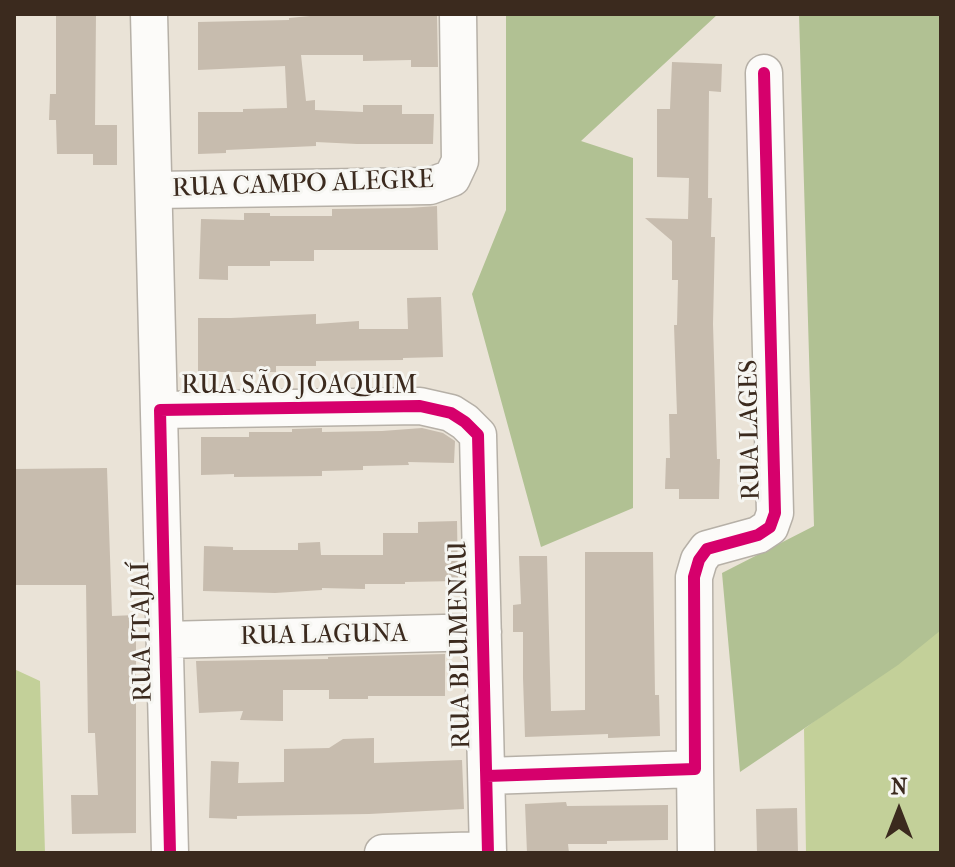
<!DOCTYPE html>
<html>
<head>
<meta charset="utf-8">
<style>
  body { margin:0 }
  #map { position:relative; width:955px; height:867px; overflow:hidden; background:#eae3d7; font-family:"IM FELL French Canon",serif }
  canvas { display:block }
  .frame { position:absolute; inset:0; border:16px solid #3b2a1e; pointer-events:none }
  .north { position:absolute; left:859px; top:771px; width:80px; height:80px; -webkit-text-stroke:6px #f6f6f2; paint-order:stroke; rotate:0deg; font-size:22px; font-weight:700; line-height:32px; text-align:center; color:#3b2a1e }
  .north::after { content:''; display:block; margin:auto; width:28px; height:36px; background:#3b2a1e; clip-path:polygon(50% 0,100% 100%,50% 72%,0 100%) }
</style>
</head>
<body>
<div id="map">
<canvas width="955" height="867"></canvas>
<div class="frame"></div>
<div class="north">N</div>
</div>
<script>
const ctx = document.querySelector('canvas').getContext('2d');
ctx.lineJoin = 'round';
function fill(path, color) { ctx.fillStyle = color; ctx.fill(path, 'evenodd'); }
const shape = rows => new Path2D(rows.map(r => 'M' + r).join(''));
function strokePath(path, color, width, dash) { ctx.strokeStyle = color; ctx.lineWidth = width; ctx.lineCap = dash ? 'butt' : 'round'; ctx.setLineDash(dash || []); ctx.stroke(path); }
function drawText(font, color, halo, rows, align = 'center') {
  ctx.font = font + ' "IM FELL French Canon",serif'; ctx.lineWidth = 6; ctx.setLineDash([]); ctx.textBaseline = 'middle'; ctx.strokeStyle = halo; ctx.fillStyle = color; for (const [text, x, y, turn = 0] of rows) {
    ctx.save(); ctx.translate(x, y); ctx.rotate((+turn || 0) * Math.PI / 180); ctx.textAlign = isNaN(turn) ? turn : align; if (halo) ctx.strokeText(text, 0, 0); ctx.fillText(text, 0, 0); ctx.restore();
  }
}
const green = shape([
  [941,626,941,853,806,853,804,729],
  [14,669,40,681,45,853,14,853]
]);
const forest = shape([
  [506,14,718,14,581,141,633,158,633,508,541,547,472,294,506,210],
  [799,14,941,14,941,630,898,665,740,772,722,573,814,526]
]);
const building = shape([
  [56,14,96,14,95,125,117,125,117,165,93,165,93,154,57,154,56,120,49,120,50,94,56,94],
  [331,14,358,14,358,16,437,16,438,67,411,67,411,60,363,61,363,55,301,55,306,101,315,100,315,110,363,112,363,105,402,105,402,114,434,114,433,144,357,144,316,142,316,146,226,150,226,153,198,154,198,112,243,112,243,109,287,108,285,66,198,70,198,22,289,20,289,18],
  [672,62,722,64,721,92,709,91,708,198,712,198,711,237,715,237,713,324,717,459,720,459,719,499,679,499,679,489,665,489,666,458,670,458,669,414,677,414,674,325,677,325,678,280,672,280,672,241,645,218,688,219,689,178,657,177,657,109,670,109],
  [437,206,438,250,314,250,314,261,270,261,270,266,228,266,228,280,199,279,201,219,244,220,244,213,270,213,270,216,332,216,332,209,409,208],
  [441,297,443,357,403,358,403,360,316,361,316,366,276,366,276,372,198,372,198,318,231,318,316,314,316,324,359,321,359,329,408,329,407,298],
  [322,428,322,432,382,431,422,428,443,433,455,441,454,463,408,462,409,465,363,466,363,470,322,471,322,476,234,477,234,474,201,475,201,437,249,437,249,432,292,432,292,429],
  [107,468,112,616,136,615,136,833,72,834,71,795,98,795,95,733,88,733,86,585,14,585,14,469],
  [457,521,458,581,405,582,405,584,365,584,365,589,322,588,322,590,275,593,203,591,204,546,233,547,233,550,298,550,298,543,320,542,321,555,383,555,383,533,418,533,418,522],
  [585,552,653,552,655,695,659,695,660,736,608,738,608,734,525,737,523,678,523,632,513,632,513,605,521,604,519,556,547,556,551,711,585,710],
  [445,654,445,696,368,696,368,699,329,699,329,690,283,690,283,721,240,720,243,711,199,713,196,661,328,659,328,657],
  [374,738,374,763,462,760,464,809,369,814,237,816,237,819,209,818,211,761,239,762,238,783,284,782,284,749,329,748,343,739],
  [566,802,567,806,668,805,668,840,607,841,607,844,568,844,569,853,527,853,525,804],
  [797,808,798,853,757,853,756,809]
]);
const minor = shape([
  [149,14,170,853],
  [154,190,430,186,452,178,460,161,458,14],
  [160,410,420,406,451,413,465,422,478,435,488,853],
  [165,640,483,632],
  [695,769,696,853],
  [487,776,695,769,694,577,699,560,707,549,758,535,770,527,775,513,764,73],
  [383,853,488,850]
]);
const cycleway = shape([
  [487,776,695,769,694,577,699,560,707,549,758,535,770,527,775,513,764,73],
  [170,853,160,410,420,406,451,413,465,422,478,435,488,853]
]);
const streetNames = [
  ["RUA CAMPO ALEGRE",303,185,-2],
  ["RUA SÃO JOAQUIM",299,387],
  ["RUA LAGES",751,430,-91],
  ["RUA ITAJAÍ",143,632,-91],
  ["RUA LAGUNA",324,636,-1],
  ["RUA BLUMENAU",461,645,-91]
];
fill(green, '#c3d099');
fill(forest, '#b1c193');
fill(building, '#c7bcae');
strokePath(minor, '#b6b0a7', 39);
strokePath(minor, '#fcfbf9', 36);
strokePath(cycleway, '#d6006c', 12);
drawText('26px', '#3b2a1e', '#f6f6f2', streetNames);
</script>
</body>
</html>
